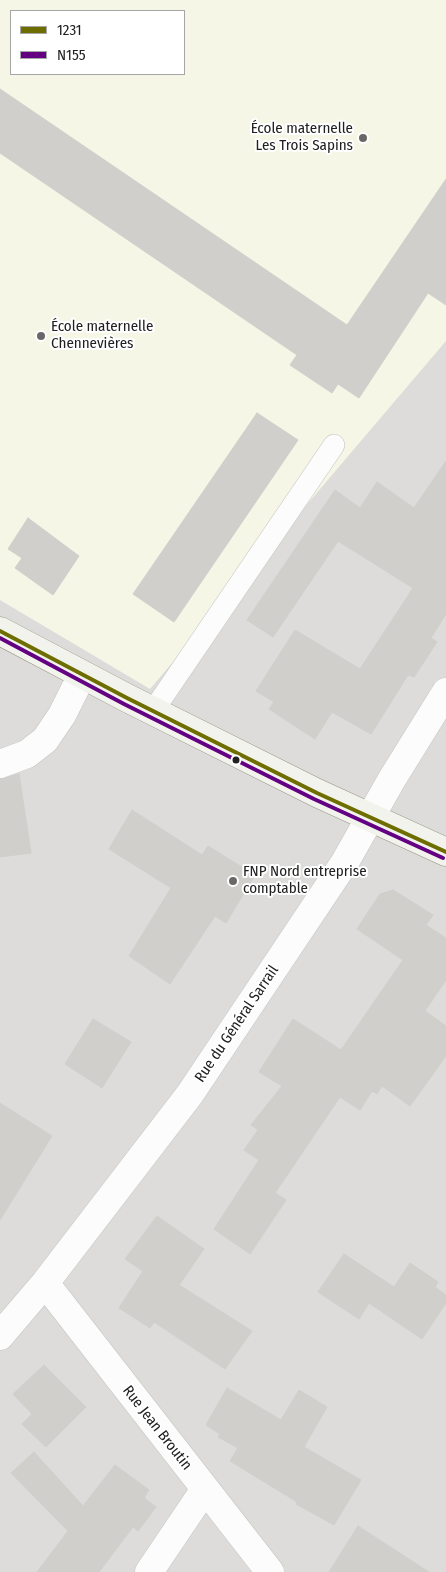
<!DOCTYPE html>
<html>
<head>
<meta charset="utf-8">
<style>
  body { margin:0 }
  #map { position:relative; width:446px; height:1572px; overflow:hidden; background:#eeede9; font-family:"Fira Sans Condensed",sans-serif }
  canvas { display:block }
  .legend { position:absolute; left:10px; top:10px; width:175px; height:65px; box-sizing:border-box; background:#fff; border:1px solid #a6a6a6; margin:0; padding:6px 9px; list-style:none; font-size:15px; color:#202020 }
  .legend li { display:flex; align-items:center; gap:10px; height:25px }
  .legend b { width:25px; border:1px solid #a6a6a6 }
</style>
</head>
<body>
<div id="map">
<canvas width="446" height="1572"></canvas>
<ul class="legend">
<li><b style="height:6px;background:#6e6e00"></b>1231</li>
<li><b style="height:6px;background:#640082"></b>N155</li>
</ul>
</div>
<script>
const ctx = document.querySelector('canvas').getContext('2d');
ctx.lineJoin = 'round';
function fill(path, color) { ctx.fillStyle = color; ctx.fill(path, 'evenodd'); }
const shape = rows => new Path2D(rows.map(r => 'M' + r).join(''));
function strokePath(path, color, width, dash) { ctx.strokeStyle = color; ctx.lineWidth = width; ctx.lineCap = dash ? 'butt' : 'round'; ctx.setLineDash(dash || []); ctx.stroke(path); }
function drawText(font, color, halo, rows, align = 'center') {
  ctx.font = font + ' "Fira Sans Condensed",sans-serif'; ctx.lineWidth = 4; ctx.setLineDash([]); ctx.textBaseline = 'middle'; ctx.strokeStyle = halo; ctx.fillStyle = color; for (const [text, x, y, turn = 0] of rows) {
    ctx.save(); ctx.translate(x, y); ctx.rotate((+turn || 0) * Math.PI / 180); ctx.textAlign = isNaN(turn) ? turn : align; if (halo) ctx.strokeText(text, 0, 0); ctx.fillText(text, 0, 0); ctx.restore();
  }
}
const residential = shape([
  [0,0,446,0,446,1572,0,1572],
  [11,11,184,11,184,74,11,74]
]);
const education = shape([
  [0,0,446,0,446,341,150,689,0,600],
  [11,11,184,11,184,74,11,74]
]);
const building = shape([
  [0,89,347,325,446,179,446,305,428,293,359,398,338,384,332,393,290,365,297,355,0,153,0,89],
  [257,413,298,440,174,622,133,594,257,413],
  [446,461,446,614,431,638,437,642,414,677,408,675,371,734,332,712,315,739,269,709,274,702,256,691,295,630,360,669,413,588,338,541,273,637,247,620,335,490,360,508,377,482,414,508,446,461],
  [28,518,79,556,53,595,15,568,22,558,8,549,28,518],
  [19,774,31,853,0,857,0,779,19,774],
  [132,810,202,855,208,846,255,875,226,923,215,916,170,984,129,956,171,888,109,849,132,810],
  [393,890,433,915,426,925,446,938,446,980,425,1011,446,1026,446,1056,410,1106,382,1086,377,1094,372,1091,360,1110,340,1097,275,1193,286,1200,250,1254,214,1229,259,1160,244,1150,258,1130,251,1125,282,1086,259,1072,293,1019,341,1050,403,960,357,929,380,894,393,890],
  [93,1019,131,1042,102,1088,65,1064,93,1019],
  [0,1103,52,1136,0,1220,0,1103],
  [157,1216,204,1249,179,1285,252,1331,225,1369,154,1322,150,1328,119,1308,143,1271,125,1259,157,1216],
  [344,1254,394,1287,410,1263,438,1282,435,1287,446,1295,446,1303,422,1339,369,1303,359,1319,318,1292,344,1254],
  [44,1365,86,1407,46,1447,22,1424,32,1414,13,1394,44,1365],
  [227,1388,281,1420,299,1390,327,1407,304,1447,361,1480,334,1525,296,1504,297,1502,230,1461,238,1448,218,1437,220,1434,206,1425,227,1388],
  [34,1452,83,1506,115,1465,149,1490,144,1498,156,1507,138,1531,133,1527,99,1572,37,1572,68,1531,11,1473,34,1452],
  [358,1526,429,1572,329,1572,358,1526]
]);
const service = shape([
  [153,711,334,445]
]);
const minor = shape([
  [0,764,27,754,45,740,62,715,82,675],
  [45,1283,270,1572],
  [0,1336,45,1283,190,1094,345,862,392,779,446,692],
  [149,1572,205,1489]
]);
const secondary = shape([
  [0,631,127,698,317,793,446,852]
]);
const bus1 = shape([
  [0,631,127,698,317,793,446,852]
]);
const bus2 = shape([
  [0,638,124,704,314,799,443,858]
]);
const markers = [
  [363,138,5,"#686866"],
  [41,336,5,"#686866"],
  [236,760,4.5,"#202020"],
  [233,881,5,"#686866"]
];
const poiNames = [
  ["École maternelle",353,129,"right"],
  ["Les Trois Sapins",353,146,"right"],
  ["École maternelle",51,327],
  ["Chennevières",51,344],
  ["FNP Nord entreprise",243,872],
  ["comptable",243,889]
];
const streetNames = [
  ["Rue du Général Sarrail",237,1024,-56],
  ["Rue Jean Broutin",157,1428,52]
];
fill(residential, '#dddcda');
fill(education, '#f5f6e6');
fill(building, '#d1cfcc');
strokePath(building, '#d1cfcb', 1);
strokePath(service, '#c5c5c3', 22);
strokePath(minor, '#c5c5c3', 29);
strokePath(secondary, '#949782', 29);
strokePath(service, '#fcfcfc', 21);
strokePath(minor, '#fcfcfc', 28);
strokePath(secondary, '#f2f3ec', 28);
strokePath(bus1, '#6e6e00', 4);
strokePath(bus2, '#640082', 4);
for (const [x, y, r, color] of markers) { const dot = new Path2D(); dot.arc(x, y, r, 0, 2 * Math.PI); ctx.fillStyle = color; ctx.fill(dot); strokePath(dot, '#fff', 2); }
drawText('15px', '#202020', '#fff', poiNames, 'left');
drawText('15px', '#202020', '#fff', streetNames);
</script>
</body>
</html>
